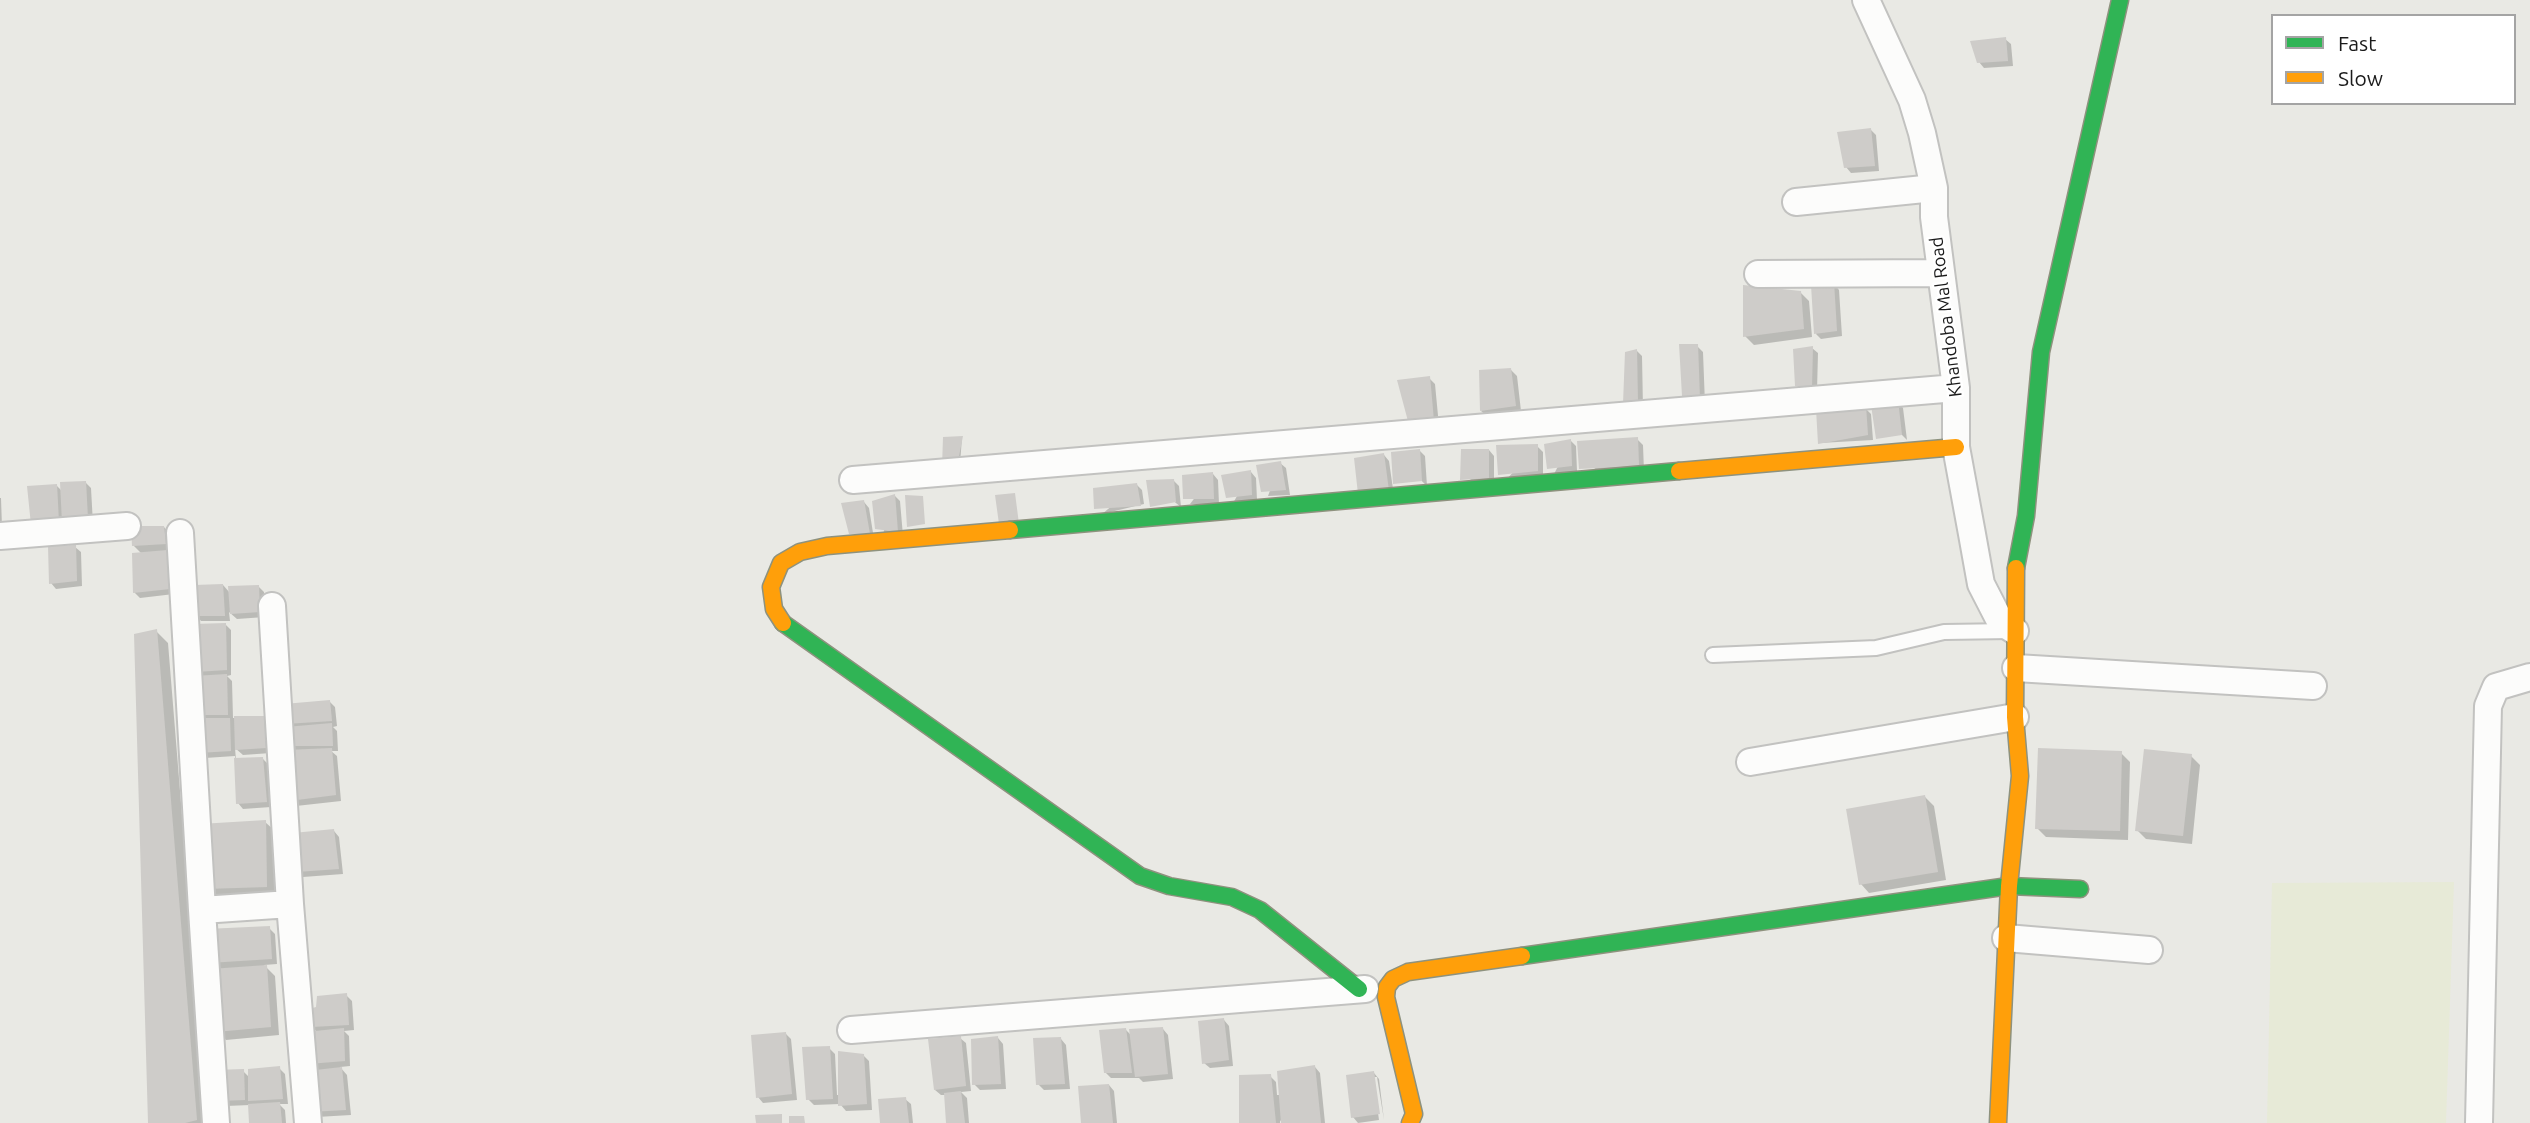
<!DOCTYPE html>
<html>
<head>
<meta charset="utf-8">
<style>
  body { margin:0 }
  #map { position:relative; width:2530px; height:1123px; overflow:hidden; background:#e9e9e4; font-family:Ubuntu,sans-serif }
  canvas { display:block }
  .legend { position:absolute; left:2271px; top:14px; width:245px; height:91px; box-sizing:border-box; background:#fff; border:2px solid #a4a4a4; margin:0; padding:9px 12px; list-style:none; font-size:21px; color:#1b1b1b }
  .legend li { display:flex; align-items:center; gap:14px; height:35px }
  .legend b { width:35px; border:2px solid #a4a4a4 }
</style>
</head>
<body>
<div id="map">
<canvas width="2530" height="1123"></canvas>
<ul class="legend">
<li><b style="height:9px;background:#30b455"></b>Fast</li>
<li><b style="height:9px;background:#ff9f0a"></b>Slow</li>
</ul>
</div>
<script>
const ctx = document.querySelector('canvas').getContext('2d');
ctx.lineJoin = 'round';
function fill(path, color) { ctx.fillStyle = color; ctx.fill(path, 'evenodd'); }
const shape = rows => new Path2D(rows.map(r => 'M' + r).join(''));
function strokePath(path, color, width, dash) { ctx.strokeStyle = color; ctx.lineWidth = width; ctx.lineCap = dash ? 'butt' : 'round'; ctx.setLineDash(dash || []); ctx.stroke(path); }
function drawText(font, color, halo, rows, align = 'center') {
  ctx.font = font + ' Ubuntu,sans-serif'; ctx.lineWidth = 5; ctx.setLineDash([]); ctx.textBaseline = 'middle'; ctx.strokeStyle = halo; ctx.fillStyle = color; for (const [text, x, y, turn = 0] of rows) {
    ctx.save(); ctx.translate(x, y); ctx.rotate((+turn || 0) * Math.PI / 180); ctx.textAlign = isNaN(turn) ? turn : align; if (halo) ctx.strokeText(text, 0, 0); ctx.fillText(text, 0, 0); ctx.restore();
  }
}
const farmland = shape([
  [2454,882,2446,1123,2267,1123,2272,883]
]);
const shadow = shape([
  [2005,39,2011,44,2013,66,1984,68,1979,62],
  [1870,129,1876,135,1879,171,1851,173,1846,167],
  [1834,284,1839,290,1842,336,1821,339,1816,334],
  [1800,292,1809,301,1812,337,1754,345,1745,336],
  [1697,346,1703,352,1705,404,1689,401,1684,395],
  [1812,348,1818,353,1817,391,1803,391,1797,385],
  [1637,351,1642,356,1643,408,1625,403],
  [1511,370,1517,376,1521,411,1487,416,1481,411],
  [1429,378,1435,384,1439,426,1416,430],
  [1898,402,1903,408,1907,440,1873,406],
  [1865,408,1871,414,1873,440,1820,443],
  [962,438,960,464,946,468],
  [1637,439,1643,445,1644,471,1587,474],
  [1571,441,1576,446,1577,471,1554,474],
  [1537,446,1543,452,1543,476,1506,480],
  [1419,450,1425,456,1427,486,1393,454],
  [1489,450,1494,456,1494,483,1467,485],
  [1384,455,1389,461,1394,496,1366,499],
  [1280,463,1286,468,1290,495,1268,496],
  [1251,472,1256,478,1257,500,1233,503],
  [1213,474,1218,480,1219,504,1190,504],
  [1173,480,1179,486,1181,507,1148,481],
  [86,483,91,488,93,524,33,524,57,486,63,492],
  [1137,485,1142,490,1144,504,1102,514],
  [895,496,900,501,903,536,883,534],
  [0,498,1,498,2,527,0,527],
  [864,502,869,508,874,539,856,539],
  [164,527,169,533,171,550,166,550,173,557,174,594,140,598,134,592,142,554,133,545],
  [75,547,81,552,82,586,56,589,51,583],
  [223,585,230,593,258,586,264,592,265,617,237,619,229,612,230,621,201,621,196,615],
  [225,624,231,630,231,675,227,676,232,681,233,718,263,717,269,723,271,753,243,755,235,748,236,760,263,759,268,764,271,807,243,809,238,803,235,756,205,758,197,671],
  [156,631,168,643,207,1123,149,1123],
  [329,701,335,707,337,726,333,727,337,731,338,751,331,751,337,756,341,801,296,806,286,724],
  [2121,753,2130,762,2128,840,2046,837,2037,828],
  [2191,756,2200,765,2192,844,2146,839,2137,830],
  [1925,797,1934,806,1946,880,1869,893,1861,884],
  [265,822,274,830,275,895,215,897,206,888],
  [334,831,339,837,343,874,303,877,297,872],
  [269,928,275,934,277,964,264,965,275,976,279,1035,226,1040,217,1031,210,962],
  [346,995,352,1001,354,1030,344,1031,349,1036,350,1066,340,1067,347,1075,351,1115,317,1117,310,1064,318,1033,312,1027],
  [1224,1020,1229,1026,1233,1066,1210,1068,1204,1063],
  [1163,1029,1168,1035,1173,1079,1143,1082,1139,1078,1111,1078,1105,1072,1126,1030,1132,1036],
  [786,1034,791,1039,797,1100,763,1103,758,1097],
  [960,1038,966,1043,971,1091,961,1092,967,1098,969,1123,948,1123,946,1095,941,1095,935,1090],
  [998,1038,1003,1044,1006,1089,980,1090,974,1084],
  [1061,1039,1066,1045,1070,1089,1044,1090,1038,1084],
  [829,1048,835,1054,837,1095,840,1095,863,1055,869,1061,872,1110,846,1111,840,1104,814,1105,808,1099],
  [1315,1067,1320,1073,1325,1123,1282,1123,1280,1120,1280,1123,1241,1123,1270,1076,1276,1082,1277,1095,1281,1095],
  [279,1068,285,1074,288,1104,279,1104,285,1110,286,1123,250,1123,250,1105,226,1106,220,1100,243,1071,249,1077],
  [1374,1073,1379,1079,1384,1120,1377,1077,1373,1077,1379,1120,1358,1123,1353,1117],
  [1109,1085,1114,1091,1117,1123,1083,1123],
  [905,1099,911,1104,913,1123,882,1123]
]);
const building = shape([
  [2006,37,2008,61,1977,63,1970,41],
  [1871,128,1875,166,1844,168,1837,132],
  [1834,282,1837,331,1814,334,1811,285],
  [1743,285,1801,291,1804,329,1743,337],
  [1679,344,1698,344,1700,399,1682,396],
  [1813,346,1812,386,1795,386,1793,349],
  [1637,349,1638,403,1623,404,1625,352],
  [1511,368,1516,406,1480,411,1479,370],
  [1430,376,1434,421,1409,425,1397,380],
  [1898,400,1902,435,1876,439,1871,405],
  [1866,406,1868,435,1818,444,1816,409],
  [963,436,958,461,942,467,943,437],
  [1638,437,1639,466,1579,469,1577,441],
  [1571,439,1572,466,1547,469,1544,444],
  [1538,444,1538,471,1498,475,1496,445],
  [1420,449,1422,481,1393,484,1391,452],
  [1461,449,1489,449,1489,478,1460,480],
  [1384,453,1389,491,1358,494,1354,458],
  [1281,461,1286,490,1261,492,1256,465],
  [1251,470,1252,495,1226,498,1221,475],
  [1213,472,1214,499,1183,499,1182,475],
  [1174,479,1176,502,1150,507,1146,480],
  [86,481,88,519,62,522,60,482],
  [1137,483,1141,506,1094,509,1093,488],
  [57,484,59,523,31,525,27,486],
  [1015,493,1019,524,999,524,995,495],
  [895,494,898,532,875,529,872,501],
  [905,495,923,496,925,524,907,527],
  [864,500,870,534,849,534,841,503],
  [131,526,164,526,166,544,132,546],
  [76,545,77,581,49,584,48,546],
  [168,550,170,589,133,593,132,553],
  [223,584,225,616,194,616,194,585],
  [259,585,260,612,230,614,228,586],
  [226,623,227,670,195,672,193,624],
  [157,629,197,1120,185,1123,148,1123,134,634],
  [227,674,228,715,196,715,194,676],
  [330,700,332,721,285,724,284,704],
  [234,716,264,716,266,748,235,750],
  [197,718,230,718,231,751,197,753],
  [332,723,333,746,286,746,286,727],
  [332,748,336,795,289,801,287,750],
  [2038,748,2122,751,2120,831,2035,829],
  [2144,749,2192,754,2183,836,2135,831],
  [263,757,267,802,236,804,234,758],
  [1925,795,1938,872,1859,885,1846,809],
  [266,820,267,887,204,889,200,824],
  [334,829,339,869,296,872,293,833],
  [270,926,272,959,208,963,206,929],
  [267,965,271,1027,215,1032,211,969],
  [347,993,349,1025,311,1027,309,1009,316,1007,317,996],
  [1224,1018,1229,1060,1202,1064,1198,1021],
  [1163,1027,1168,1074,1135,1077,1129,1029],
  [344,1028,345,1061,308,1064,306,1032],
  [1126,1028,1132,1073,1104,1073,1099,1030],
  [786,1032,792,1094,756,1098,751,1035],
  [961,1036,966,1086,934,1090,928,1039],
  [998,1036,1001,1084,972,1085,971,1039],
  [1061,1037,1065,1084,1036,1085,1033,1038],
  [830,1046,833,1099,806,1100,802,1047],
  [838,1051,864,1054,867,1104,838,1106],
  [1315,1065,1321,1123,1281,1123,1277,1071],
  [280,1066,283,1099,248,1101,248,1069],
  [342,1067,346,1110,309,1112,307,1071],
  [244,1069,245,1100,218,1101,215,1070],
  [1374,1071,1380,1114,1351,1118,1346,1075],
  [1271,1074,1276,1123,1239,1123,1239,1075],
  [1109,1084,1113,1123,1081,1123,1078,1086],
  [961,1091,965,1123,946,1123,944,1093],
  [906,1097,909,1123,880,1123,878,1099],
  [280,1102,282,1123,249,1123,248,1104],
  [782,1114,782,1123,756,1123,755,1115],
  [789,1116,804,1116,805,1123,789,1123]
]);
const lane = shape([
  [1713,655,1876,648,1944,632,2011,631]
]);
const street = shape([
  [1866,0,1912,100,1922,133,1934,188,1934,217,1956,388,1956,447,1972,534,1981,584,2000,621,2015,631],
  [1796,202,1934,188],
  [1758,274,1941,273],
  [853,480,1956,388],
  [180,533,202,910],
  [0,536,127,526],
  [272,606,290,904],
  [2016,668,2313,686],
  [1750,762,2015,717],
  [2006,938,2149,950],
  [851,1030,1365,989],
  [216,1123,202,910,290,904,308,1123],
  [2479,1123,2488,706,2496,687,2530,677]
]);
const fast = shape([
  [1010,530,1679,471],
  [2016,568,2026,516,2041,352,2120,0],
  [783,623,1140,876,1169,886,1232,897,1260,910,1359,989],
  [1522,956,2009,886,2080,889]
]);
const slow = shape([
  [1679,471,1956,447],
  [783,623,774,609,771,587,781,563,800,552,827,546,1010,530],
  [1410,1123,1414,1114,1386,997,1387,987,1393,979,1408,972,1522,956],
  [1998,1123,2009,886,2020,776,2015,717,2016,568]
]);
const streetNames = [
  ["Khandoba Mal Road",1946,317,-97]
];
fill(farmland, '#e7ead7');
fill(shadow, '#0003');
fill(building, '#ceccc9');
strokePath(lane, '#c2c2c0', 18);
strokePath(street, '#c2c2c0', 30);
strokePath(fast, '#8e927e', 19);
strokePath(slow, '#8e927e', 19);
strokePath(lane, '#fcfcfb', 14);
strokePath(street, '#fcfcfb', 26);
strokePath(fast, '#30b455', 16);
strokePath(slow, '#ff9f0a', 16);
drawText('18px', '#1b1b1b', '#fff', streetNames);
</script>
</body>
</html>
